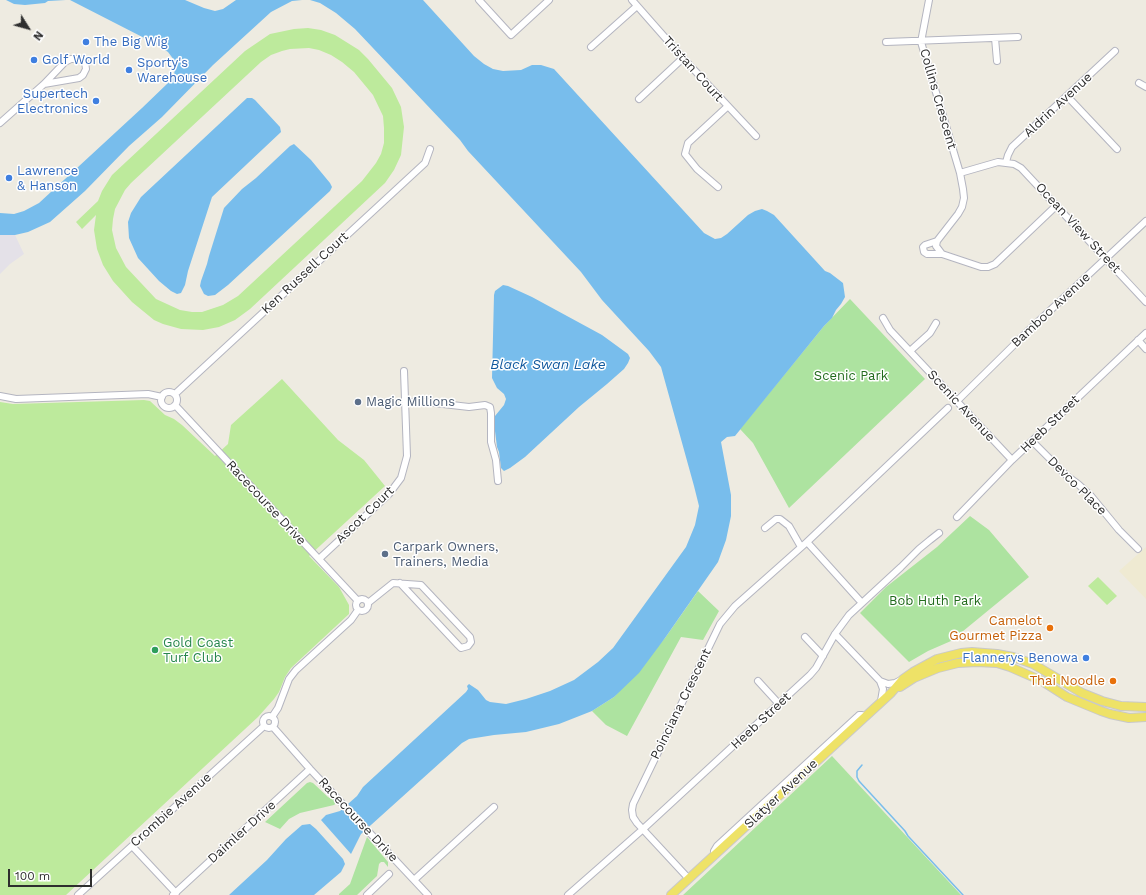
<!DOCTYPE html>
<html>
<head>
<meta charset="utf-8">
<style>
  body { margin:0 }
  #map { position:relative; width:1146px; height:895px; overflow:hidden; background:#eeebe1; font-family:"Work Sans",sans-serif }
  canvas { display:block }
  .north { position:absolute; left:8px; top:8px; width:40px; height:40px; -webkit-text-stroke:3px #fff; paint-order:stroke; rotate:127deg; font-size:11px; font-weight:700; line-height:16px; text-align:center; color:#2e2e2e }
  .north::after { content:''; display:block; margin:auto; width:14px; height:18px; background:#2e2e2e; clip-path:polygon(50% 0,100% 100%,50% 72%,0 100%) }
  .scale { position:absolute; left:8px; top:869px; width:84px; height:18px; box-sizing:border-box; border:2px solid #2e2e2e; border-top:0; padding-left:5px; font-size:12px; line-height:14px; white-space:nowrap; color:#2e2e2e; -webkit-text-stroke:3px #fff; paint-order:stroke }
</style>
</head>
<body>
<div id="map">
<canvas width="1146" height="895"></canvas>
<div class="north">N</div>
<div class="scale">100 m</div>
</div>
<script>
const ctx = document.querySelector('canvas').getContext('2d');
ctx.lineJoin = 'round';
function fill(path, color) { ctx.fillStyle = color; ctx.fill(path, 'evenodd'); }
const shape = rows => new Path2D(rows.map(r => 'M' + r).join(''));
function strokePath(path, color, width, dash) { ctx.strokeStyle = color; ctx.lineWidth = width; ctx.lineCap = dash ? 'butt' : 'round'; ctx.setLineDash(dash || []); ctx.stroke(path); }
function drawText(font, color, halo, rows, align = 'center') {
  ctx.font = font + ' "Work Sans",sans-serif'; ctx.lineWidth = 3; ctx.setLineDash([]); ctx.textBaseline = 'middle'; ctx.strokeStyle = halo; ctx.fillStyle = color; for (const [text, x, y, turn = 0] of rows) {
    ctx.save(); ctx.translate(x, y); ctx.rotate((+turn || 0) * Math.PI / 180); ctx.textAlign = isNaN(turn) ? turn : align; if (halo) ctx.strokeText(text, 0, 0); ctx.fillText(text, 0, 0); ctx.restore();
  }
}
const industrial = shape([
  [0,235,15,235,24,254,10,264,0,274]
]);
const education = shape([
  [1146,547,1146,599,1119,571]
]);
const green = shape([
  [850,299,925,379,789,508,753,443,740,429,824,326],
  [970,516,989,530,1029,577,951,641,928,651,909,662,860,613,886,587,937,547],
  [698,591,719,611,703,640,681,637,627,736,606,725,592,711,614,697,665,638],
  [832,756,961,895,683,895],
  [310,782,313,783,328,797,337,802,334,805,300,813,289,819,280,829,265,822,307,783],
  [367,837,388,862,388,867,384,862,381,862,379,864,377,876,357,895,339,895,339,894,350,884]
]);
const pitch = shape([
  [308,28,321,30,335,35,359,50,368,59,392,88,401,107,404,127,401,155,394,170,385,183,250,309,235,320,219,327,203,330,181,329,163,324,154,320,132,302,113,281,103,265,97,249,94,230,96,215,82,229,76,222,98,201,102,191,112,175,245,51,270,34,294,29],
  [309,48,319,50,331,55,342,62,354,72,373,95,383,116,384,128,384,143,381,154,376,163,362,181,238,296,223,305,202,312,192,312,180,310,156,299,126,267,116,248,112,230,113,219,115,209,125,190,131,183,261,62,271,55,282,51,290,49],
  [282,379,338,440,364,460,385,486,309,556,339,587,349,605,349,614,291,668,285,677,279,692,274,699,258,717,66,895,0,895,0,402,13,404,144,400,150,401,165,415,174,419,182,425,215,456,228,444,231,425],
  [1098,577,1117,596,1107,605,1088,586]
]);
const water = shape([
  [6,0,66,0,48,1,45,3,25,5,14,4],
  [70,0,185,0,204,8,215,11,223,9,236,0,302,0,292,1,271,12,213,65,162,117,129,146,85,191,50,222,28,232,15,235,0,235,0,213,14,214,24,211,39,203,142,108,168,83,174,75,175,68,174,60,168,52,156,44],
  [310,0,423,0,474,56,484,64,493,69,503,71,521,70,532,65,541,65,554,69,704,233,715,239,721,238,727,234,748,215,755,211,762,209,767,211,774,215,825,271,830,273,843,283,845,297,841,304,836,310,832,318,824,326,735,436,727,437,721,442,731,495,731,516,726,540,718,562,665,638,639,673,614,697,592,711,559,724,526,732,494,735,469,739,462,743,361,834,351,854,321,820,326,815,340,811,357,796,363,787,466,692,468,689,467,686,469,684,478,690,486,700,490,702,506,704,526,699,550,691,574,680,598,662,613,648,686,547,695,525,699,506,694,486,661,367,649,351,602,300,581,272,468,151,460,140,355,29,336,13,320,3],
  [247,98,252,98,255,100,280,127,281,132,212,197,188,271,185,285,181,293,177,294,171,291,159,281,138,258,129,238,128,222,131,213,141,197],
  [294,144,311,160,330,183,332,187,330,191,228,285,215,295,208,296,204,294,200,286,201,281,207,264,209,256,224,208,242,189,256,178,290,146],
  [503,285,508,286,532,297,602,335,628,354,630,358,628,363,624,369,607,384,579,407,525,457,510,468,504,471,501,468,499,452,497,447,495,431,495,416,504,405,506,399,504,394,497,388,492,378,494,295,495,291],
  [310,824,316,829,343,859,345,864,341,872,314,895,229,895,267,860,286,839,302,825]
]);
const stream = shape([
  [862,765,857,771,857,777,859,781,905,831,908,836,963,895]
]);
const minor = shape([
  [479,0,511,35,549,0],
  [632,0,683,58,756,136],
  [929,0,921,42,960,173,998,162,1014,164,1021,168,1146,302],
  [995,38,997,61],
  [886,42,1018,37],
  [591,47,637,6],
  [1139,83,1146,87],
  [1067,96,1117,149],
  [639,99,683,58],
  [0,123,44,84,65,62,71,59,77,59,82,60,85,62,86,69,83,75,79,78,44,84],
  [1006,162,1008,155,1012,147,1115,51],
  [960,173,963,189,964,198,962,207,958,214,937,241,936,246,942,254,981,267,988,267,995,264,1057,205],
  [718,187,697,169,685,154,688,143,728,106],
  [937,241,925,245,923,247,924,252,927,254,942,254],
  [883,318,890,330,1012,460],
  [1138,340,1146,349],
  [910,351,930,333,936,323],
  '161 400a8 8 0 1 1 16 0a8 8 0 1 1-16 0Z',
  [175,394,425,163,430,149],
  [0,396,16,399,148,394,162,397],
  [957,401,1027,332,1146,221],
  [405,404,417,401,469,407,485,405,490,407,491,413,491,442,496,460,498,481],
  [175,405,358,601],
  [1032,441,1067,476,1078,484,1091,496,1119,530,1138,549],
  [957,517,1012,460,1146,333],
  [765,528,776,519,780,519,789,526,801,547],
  [807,542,862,603],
  [319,559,389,494,401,478,407,456,404,371],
  '356 605a6 6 0 1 1 12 0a6 6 0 1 1-12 0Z',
  [368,603,393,583,421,585,470,637,471,642,468,646,461,648,458,645,400,583],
  [835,634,880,681,883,689,881,701],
  [805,637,823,656],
  [758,681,779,704],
  [880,681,888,684,895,683,901,680],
  '263 722a6 6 0 1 1 12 0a6 6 0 1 1-12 0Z',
  [272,717,278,708,289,679,296,670,351,620,358,610],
  [273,727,310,769,428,895],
  [132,846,176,893],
  [715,855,714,851,717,846,857,717,859,715,862,715,865,717],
  [689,879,637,823,633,817,632,810,633,804,720,624,735,606,807,542,948,408],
  [414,880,494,807],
  [78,895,264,726],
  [173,895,310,769],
  [367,895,389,874],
  [568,895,642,830,810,675,816,668,835,634,849,615,901,567,919,549,930,540,939,533]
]);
const major = shape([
  [900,687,914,678,938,668,958,663,977,662,997,663,1010,667,1042,681,1067,697,1101,711,1110,714,1129,718,1146,717],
  [671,895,891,693,903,679,913,672,937,659,961,653,972,652,997,654,1013,657,1033,664,1082,693,1102,701,1121,706,1146,707]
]);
const markers = [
  [86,42,4,"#3f7fe0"],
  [34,60,4,"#3f7fe0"],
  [129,70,4,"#3f7fe0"],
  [96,101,4,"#3f7fe0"],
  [9,178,4,"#3f7fe0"],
  [358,402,4,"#5c6f8a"],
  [385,554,4,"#5c6f8a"],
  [1050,628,4,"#e8710a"],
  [155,650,4,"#2e9e5b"],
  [1086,658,4,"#3f7fe0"],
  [1113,681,4,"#e8710a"]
];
const shopNames = [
  ["The Big Wig",94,42],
  ["Golf World",42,60],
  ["Sporty's",137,63],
  ["Warehouse",137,78],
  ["Supertech",88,94,"right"],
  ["Electronics",88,109,"right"],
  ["Lawrence",17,171],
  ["& Hanson",17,186],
  ["Flannerys Benowa",1078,658,"right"]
];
const streetNames = [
  ["Tristan Court",693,69,48],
  ["Collins Crescent",938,99,74],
  ["Aldrin Avenue",1058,105,-43],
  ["Ocean View Street",1078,228,47],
  ["Ken Russell Court",305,273,-43],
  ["Bamboo Avenue",1051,310,-43],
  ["Scenic Avenue",961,406,47],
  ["Heeb Street",1050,424,-44],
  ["Devco Place",1077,486,45],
  ["Racecourse Drive",266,503,47],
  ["Ascot Court",365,515,-44],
  ["Poinciana Crescent",681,704,-64],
  ["Heeb Street",761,721,-43],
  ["Slatyer Avenue",781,794,-43],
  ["Crombie Avenue",171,810,-42],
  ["Racecourse Drive",358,820,47],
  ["Daimler Drive",242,832,-42]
];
const parkNames = [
  ["Scenic Park",851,376],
  ["Bob Huth Park",935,601]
];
const serviceNames = [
  ["Magic Millions",366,402],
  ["Carpark Owners,",393,547],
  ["Trainers, Media",393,562]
];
const foodNames = [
  ["Camelot",1042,621],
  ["Gourmet Pizza",1042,636],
  ["Thai Noodle",1105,681]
];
const leisureNames = [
  ["Gold Coast",163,643],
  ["Turf Club",163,658]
];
const waterNames = [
  ["Black Swan Lake",548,365]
];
fill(industrial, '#e4e1e8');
fill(education, '#efead2');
fill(green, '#ade3a0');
fill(pitch, '#bdea9c');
fill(water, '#78bdec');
strokePath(stream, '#78bdec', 1.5);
strokePath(minor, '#b4b5c0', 8);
strokePath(major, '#c9c9c9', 10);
strokePath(minor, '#fff', 6);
strokePath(major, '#eee267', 8);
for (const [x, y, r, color] of markers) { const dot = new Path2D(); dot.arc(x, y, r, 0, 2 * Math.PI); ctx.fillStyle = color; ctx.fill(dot); strokePath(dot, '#fff', 1.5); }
drawText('13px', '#366cbe', '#fff', shopNames, 'left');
drawText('13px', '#2e2e2e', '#fff', streetNames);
drawText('13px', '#226b1d', '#fff', parkNames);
drawText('13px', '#4e5e75', '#fff', serviceNames, 'left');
drawText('13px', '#c56008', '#fff', foodNames, 'right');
drawText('13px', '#27864d', '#fff', leisureNames, 'left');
drawText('italic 14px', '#11599e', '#fff', waterNames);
</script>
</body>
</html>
